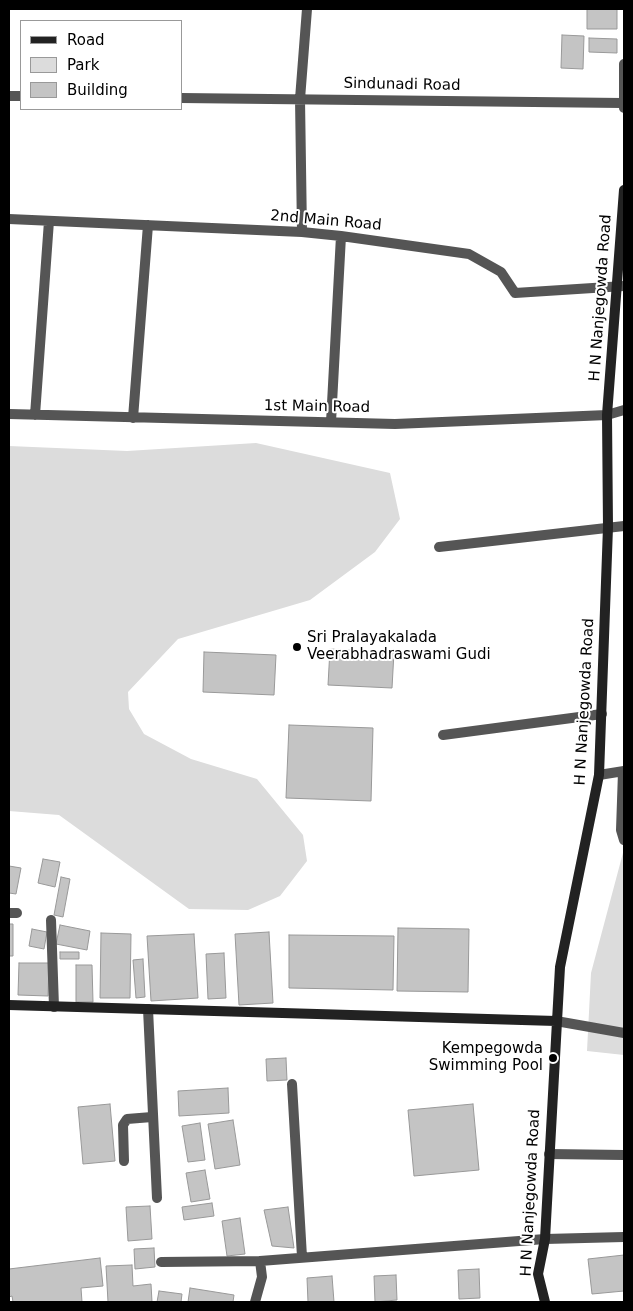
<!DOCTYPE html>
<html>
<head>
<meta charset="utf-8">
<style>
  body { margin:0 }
  #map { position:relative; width:633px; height:1311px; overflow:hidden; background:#fff; font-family:"DejaVu Sans",sans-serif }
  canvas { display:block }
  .frame { position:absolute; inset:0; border:10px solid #000; pointer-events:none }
  .legend { position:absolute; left:20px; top:20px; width:162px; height:90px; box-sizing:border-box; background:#fff; border:1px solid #999; margin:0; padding:6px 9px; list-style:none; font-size:15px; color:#000 }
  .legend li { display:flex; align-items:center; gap:10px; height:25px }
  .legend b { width:25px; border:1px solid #999 }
</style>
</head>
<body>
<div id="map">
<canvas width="633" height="1311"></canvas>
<div class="frame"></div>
<ul class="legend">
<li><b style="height:6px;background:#222"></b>Road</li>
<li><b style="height:14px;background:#dcdcdc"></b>Park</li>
<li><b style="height:14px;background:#c4c4c4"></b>Building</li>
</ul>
</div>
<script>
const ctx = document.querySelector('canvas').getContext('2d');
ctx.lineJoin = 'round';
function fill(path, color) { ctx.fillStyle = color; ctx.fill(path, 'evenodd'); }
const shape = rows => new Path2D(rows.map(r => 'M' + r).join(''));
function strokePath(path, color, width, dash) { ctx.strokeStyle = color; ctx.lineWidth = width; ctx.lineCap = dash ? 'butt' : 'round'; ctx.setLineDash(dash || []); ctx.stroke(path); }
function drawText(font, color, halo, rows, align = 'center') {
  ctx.font = font + ' "DejaVu Sans",sans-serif'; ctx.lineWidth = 4; ctx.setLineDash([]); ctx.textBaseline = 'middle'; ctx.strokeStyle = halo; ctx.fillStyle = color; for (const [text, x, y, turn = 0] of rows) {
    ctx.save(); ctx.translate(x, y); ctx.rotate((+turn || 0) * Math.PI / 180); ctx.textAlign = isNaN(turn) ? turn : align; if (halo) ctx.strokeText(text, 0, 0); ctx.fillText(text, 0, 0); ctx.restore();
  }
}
const green = shape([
  [256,443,390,473,400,519,375,552,310,600,178,639,128,692,129,709,144,734,191,759,257,779,303,835,307,861,280,896,248,910,189,909,59,815,9,811,9,446,127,451],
  [624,849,624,1055,587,1051,591,973]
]);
const building = shape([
  [587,9,617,9,617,29,587,29,587,9],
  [562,35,584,36,583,69,561,68,562,35],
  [589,38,617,39,617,53,589,52,589,38],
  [330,649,394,652,392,688,328,685,330,649],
  [204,652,276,655,274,695,203,692,204,652],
  [289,725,373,728,371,801,286,798,289,725],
  [43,859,60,862,55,887,38,883,43,859],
  [9,866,21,868,16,894,9,893,9,866],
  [61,877,70,879,63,917,54,915,61,877],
  [9,924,13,924,13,956,9,956,9,924],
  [60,925,90,931,87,950,56,944,60,925],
  [398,928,469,929,468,992,397,991,398,928],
  [32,929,47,932,44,949,29,946,32,929],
  [269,932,273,1003,239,1005,235,934,269,932],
  [101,933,131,934,130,998,100,998,101,933],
  [194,934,198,998,151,1001,147,936,194,934],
  [289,935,394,936,393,990,289,988,289,935],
  [60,952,79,952,79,959,60,959,60,952],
  [224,953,226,998,208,999,206,954,224,953],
  [143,959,145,997,136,998,133,960,143,959],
  [19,963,49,963,48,996,18,995,19,963],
  [76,965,92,965,93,1002,76,1002,76,965],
  [286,1058,287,1080,267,1081,266,1059,286,1058],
  [228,1088,229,1113,179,1116,178,1091,228,1088],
  [110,1104,115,1161,83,1164,78,1107,110,1104],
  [473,1104,479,1170,414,1176,408,1110,473,1104],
  [233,1120,240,1165,215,1169,208,1124,233,1120],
  [200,1123,205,1160,188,1162,182,1126,200,1123],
  [205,1170,210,1199,191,1202,186,1173,205,1170],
  [212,1203,214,1216,184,1220,182,1207,212,1203],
  [150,1206,152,1239,128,1241,126,1207,150,1206],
  [288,1207,294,1248,272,1246,264,1210,288,1207],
  [240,1218,245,1254,227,1256,222,1221,240,1218],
  [154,1248,155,1267,135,1269,134,1249,154,1248],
  [624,1255,624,1291,592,1294,588,1259,624,1255],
  [100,1258,103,1286,81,1288,82,1302,13,1302,12,1296,9,1297,9,1269,100,1258],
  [132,1265,133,1286,151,1284,152,1302,108,1302,106,1266,132,1265],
  [479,1269,480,1298,459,1299,458,1270,479,1269],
  [396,1275,397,1300,375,1302,374,1276,396,1275],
  [332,1276,334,1302,308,1302,307,1278,332,1276],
  [190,1288,234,1295,233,1302,188,1302,190,1288],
  [159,1291,182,1294,181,1302,157,1302,159,1291]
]);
const lane = shape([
  [443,735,602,714],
  [556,1021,624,1033],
  [549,1154,624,1155],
  [124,1161,123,1125,127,1119,152,1117]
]);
const street = shape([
  [9,96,21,96],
  [181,98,622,103],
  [624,108,624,64],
  [9,219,302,232,341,236,469,254,501,272,515,293,624,286],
  [302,232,300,99,307,9],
  [9,414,395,424,607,415,624,410],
  [35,415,49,221],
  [133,418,148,225],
  [331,422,341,236],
  [439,547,624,526],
  [623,772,621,830,624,840],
  [599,775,624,771],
  [9,913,17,913],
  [51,920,54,1007],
  [148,1009,157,1198],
  [292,1084,302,1257],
  [161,1262,260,1261],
  [255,1302,262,1277,260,1261,545,1239,624,1237]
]);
const secondary = shape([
  [9,1005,556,1021],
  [545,1302,538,1274,545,1239,560,967,599,775,608,527,607,415,624,190]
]);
const markers = [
  [297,647,5,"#000"],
  [553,1058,5,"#000"]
];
const streetNames = [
  ["Sindunadi Road",402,85,1],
  ["2nd Main Road",326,221,5],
  ["H N Nanjegowda Road",601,298,-86],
  ["1st Main Road",317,407,1],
  ["H N Nanjegowda Road",585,702,-87],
  ["H N Nanjegowda Road",531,1193,-87]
];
const poiNames = [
  ["Sri Pralayakalada",307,638],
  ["Veerabhadraswami Gudi",307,655],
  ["Kempegowda",543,1049,"right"],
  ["Swimming Pool",543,1066,"right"]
];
fill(green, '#dcdcdc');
fill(building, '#c4c4c4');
strokePath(building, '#999', 1);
strokePath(lane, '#555', 10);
strokePath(street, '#555', 10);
strokePath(secondary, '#222', 10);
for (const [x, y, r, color] of markers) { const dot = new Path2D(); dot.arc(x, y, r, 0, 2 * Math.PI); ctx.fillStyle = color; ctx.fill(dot); strokePath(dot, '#fff', 2); }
drawText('15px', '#000', '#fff', streetNames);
drawText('15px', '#000', '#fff', poiNames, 'left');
</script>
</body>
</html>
